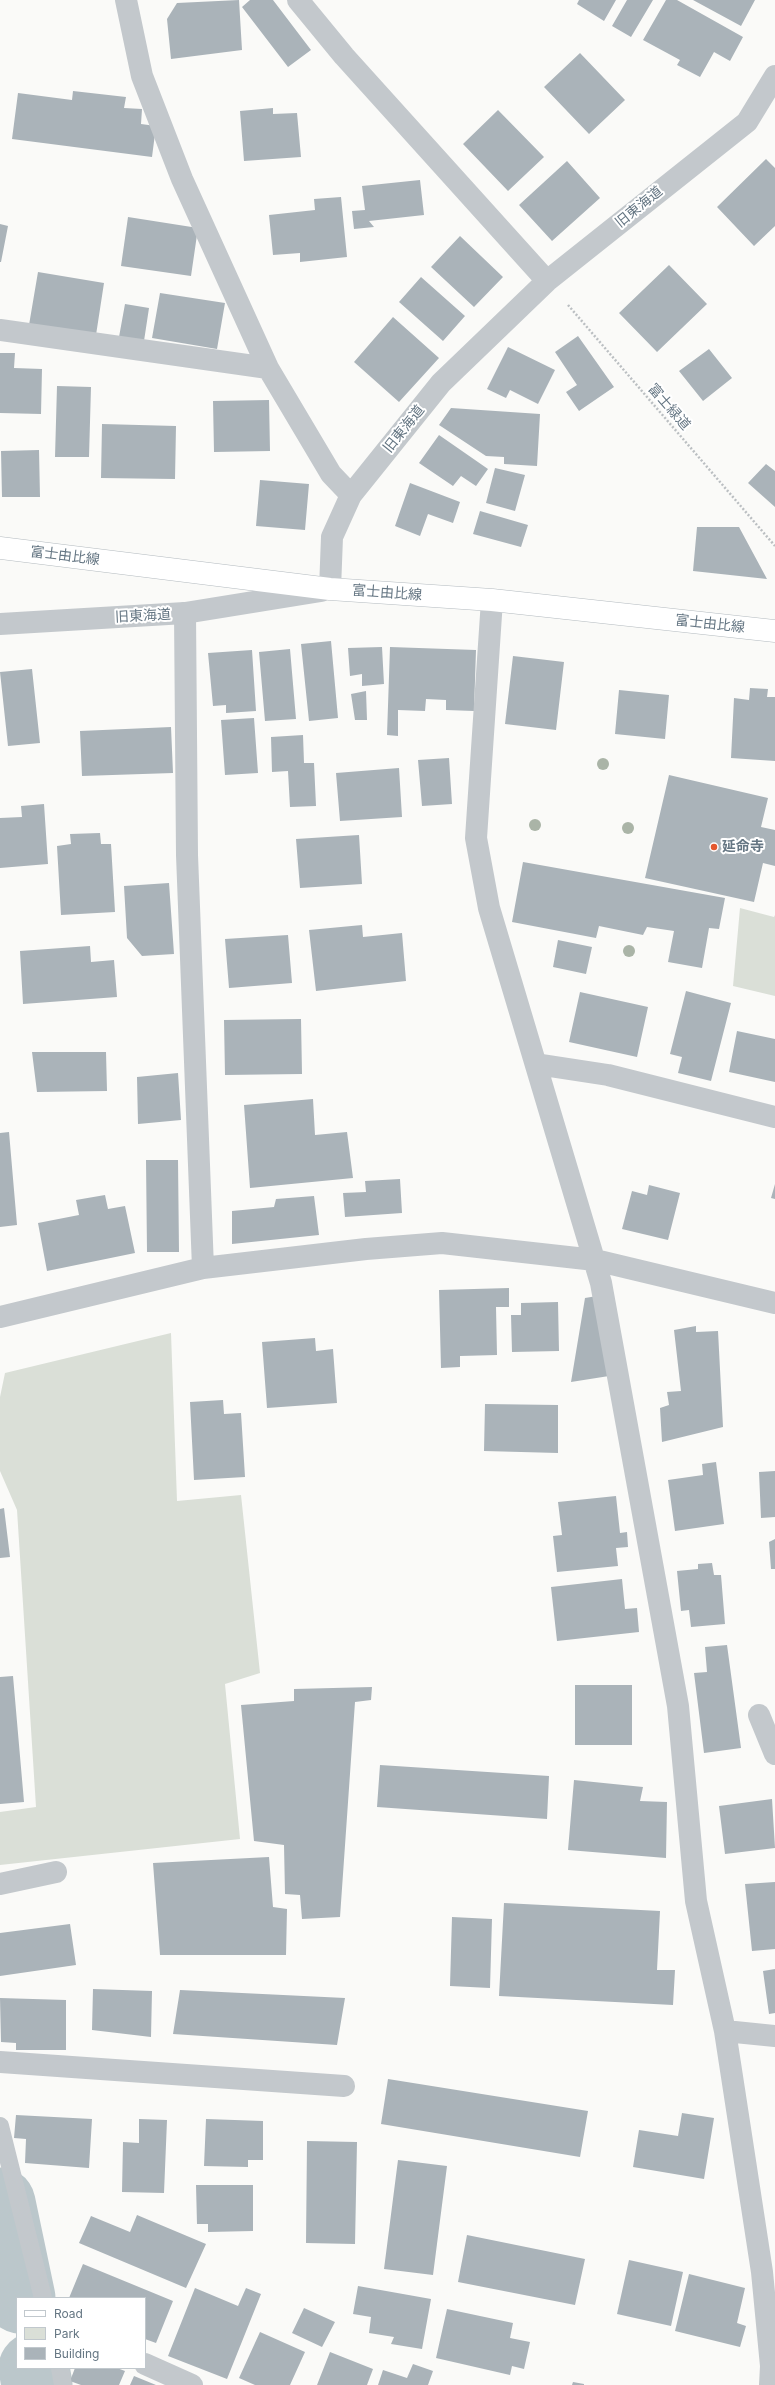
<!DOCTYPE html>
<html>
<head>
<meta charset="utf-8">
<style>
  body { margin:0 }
  #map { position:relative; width:775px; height:2385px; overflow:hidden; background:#fafaf8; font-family:Inter,sans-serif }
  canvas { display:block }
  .legend { position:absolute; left:16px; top:2297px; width:130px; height:72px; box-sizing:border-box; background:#fff; border:1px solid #c1c8cd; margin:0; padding:5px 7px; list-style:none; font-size:12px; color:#657683 }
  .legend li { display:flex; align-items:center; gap:8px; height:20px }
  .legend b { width:20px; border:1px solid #c1c8cd }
</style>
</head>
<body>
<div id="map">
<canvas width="775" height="2385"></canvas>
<ul class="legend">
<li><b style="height:5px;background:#fff"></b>Road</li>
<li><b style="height:11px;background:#dadfd7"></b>Park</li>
<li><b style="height:11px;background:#aab3b9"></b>Building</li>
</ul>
</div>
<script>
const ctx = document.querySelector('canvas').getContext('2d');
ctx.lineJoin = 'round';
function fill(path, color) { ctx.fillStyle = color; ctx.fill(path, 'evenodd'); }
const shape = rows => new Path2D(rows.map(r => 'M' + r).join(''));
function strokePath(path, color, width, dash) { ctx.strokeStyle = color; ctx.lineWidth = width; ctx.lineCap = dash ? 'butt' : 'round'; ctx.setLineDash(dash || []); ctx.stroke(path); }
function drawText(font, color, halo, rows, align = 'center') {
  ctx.font = font + ' Inter,"Noto Sans JP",sans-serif'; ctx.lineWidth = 4; ctx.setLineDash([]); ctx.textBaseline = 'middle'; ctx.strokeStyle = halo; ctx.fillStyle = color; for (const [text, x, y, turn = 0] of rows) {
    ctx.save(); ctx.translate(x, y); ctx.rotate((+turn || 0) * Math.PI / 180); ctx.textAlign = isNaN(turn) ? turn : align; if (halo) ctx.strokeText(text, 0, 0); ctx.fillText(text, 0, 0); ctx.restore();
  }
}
const green = shape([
  [740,908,774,917,775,915,775,996,733,986],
  [171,1333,177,1501,241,1495,260,1673,225,1684,240,1839,0,1865,0,1812,36,1807,17,1510,0,1471,0,1397,5,1373]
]);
const river = shape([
  [0,2203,20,2298],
  [34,2368,37,2385]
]);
const building = shape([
  [239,0,242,50,171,59,167,19,177,3],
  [250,0,273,0,311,50,288,67,242,7],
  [579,0,616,0,604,21,577,4],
  [627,0,653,0,631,37,612,26],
  [666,0,677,0,743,37,730,61,714,52,700,77,677,65,680,60,643,40],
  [693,0,755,0,741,26],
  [580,53,625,100,589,134,544,87],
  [73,91,126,97,124,108,142,109,141,124,156,126,152,157,12,139,18,93,72,100],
  [273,108,273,114,297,113,301,157,244,161,240,111],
  [498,110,544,157,508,191,463,144],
  [766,159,775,168,775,226,754,246,717,207],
  [567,161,600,198,552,241,519,205],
  [420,180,424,215,369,221,374,227,354,229,352,211,365,210,362,186],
  [341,197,347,257,300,262,300,253,273,255,269,215,315,210,314,199],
  [128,217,198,228,191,276,121,266],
  [0,224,8,226,1,262,0,262],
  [460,236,503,277,474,307,431,267],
  [669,265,707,304,657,352,619,313],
  [38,272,104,283,96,335,29,325],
  [421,277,465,316,443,341,399,302],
  [160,293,225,303,217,349,152,338],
  [125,304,149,308,144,341,119,337],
  [393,317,439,358,399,402,354,362],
  [578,336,614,387,579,411,566,392,577,385,555,352],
  [508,347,555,370,538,404,510,390,506,398,487,389],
  [709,349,732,378,703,401,679,371],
  [0,353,15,353,14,368,42,369,41,414,0,413],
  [57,386,91,387,89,457,55,457],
  [269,400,270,451,214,452,213,401],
  [451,408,540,414,537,466,504,464,504,457,486,456,439,425],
  [102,424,176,426,175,479,101,478],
  [439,435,488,469,476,486,461,476,453,486,419,463],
  [39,450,40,497,2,497,1,451],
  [766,464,775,471,775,507,748,483],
  [495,468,525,475,515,511,486,503],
  [260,480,309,484,305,530,256,526],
  [410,483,460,502,453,523,428,514,420,536,395,526],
  [480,511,528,525,521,547,473,534],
  [697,527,739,527,767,579,693,571],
  [331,641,338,718,309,721,301,644],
  [382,647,384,684,362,686,362,674,350,676,348,648],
  [390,647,476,650,474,711,446,710,446,700,426,699,425,711,398,710,398,736,387,735],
  [290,649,296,719,265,721,259,652],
  [252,650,256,711,226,713,226,705,213,706,208,653],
  [513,656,564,662,556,730,505,724],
  [32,669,40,743,8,746,0,672],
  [750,688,768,689,767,697,775,697,775,761,731,758,734,698,749,700],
  [619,690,669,695,665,739,615,734],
  [366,691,367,720,355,720,351,694],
  [254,718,258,773,225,775,221,720],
  [171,727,173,773,82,776,80,731],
  [303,735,304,763,314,763,316,806,290,807,288,771,272,772,271,737],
  [449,758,452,804,422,806,418,760],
  [399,768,402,817,340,821,336,773],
  [669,775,768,798,761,827,775,830,775,866,763,863,754,902,645,878],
  [44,804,48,864,0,868,0,818,22,817,21,806],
  [100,833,101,844,111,844,115,912,61,915,57,846,71,844,70,834],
  [359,835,362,884,300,888,296,839],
  [523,862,725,898,719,929,709,928,702,968,668,962,674,931,647,927,643,935,599,926,596,938,512,922],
  [169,883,174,954,142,956,127,938,124,886],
  [362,925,363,937,402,933,406,981,316,991,309,930],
  [288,935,292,983,229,988,225,939],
  [558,940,592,947,586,974,553,967],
  [90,946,91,962,114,960,117,997,23,1004,20,951],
  [686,991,731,1003,711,1081,678,1073,682,1057,670,1054],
  [580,992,648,1007,637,1057,569,1042],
  [301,1019,302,1074,225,1075,224,1020],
  [737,1031,775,1039,775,1082,729,1072],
  [32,1052,106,1052,107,1091,37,1092],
  [178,1073,181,1120,138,1124,137,1077],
  [313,1099,315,1135,347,1132,353,1178,250,1188,244,1105],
  [9,1132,17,1225,0,1227,0,1133],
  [146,1160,178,1160,179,1252,147,1252],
  [400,1179,402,1213,345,1217,343,1193,366,1192,365,1181],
  [775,1184,775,1199,771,1198],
  [649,1185,680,1193,668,1240,622,1229,632,1191,647,1195],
  [105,1195,108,1209,125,1206,135,1253,47,1271,38,1223,79,1215,76,1200],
  [314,1196,319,1235,232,1244,232,1211,274,1207,276,1199],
  [509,1288,509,1307,496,1307,497,1355,460,1356,460,1367,441,1368,439,1290],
  [597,1296,609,1376,571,1382,585,1298],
  [558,1302,559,1351,512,1352,511,1315,521,1315,521,1303],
  [696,1326,696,1332,718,1331,723,1427,662,1442,660,1408,669,1405,667,1392,681,1391,674,1330],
  [315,1338,316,1351,333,1349,337,1403,267,1408,262,1342],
  [223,1400,224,1414,241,1413,245,1477,194,1480,190,1402],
  [485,1404,558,1405,558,1453,484,1451],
  [716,1462,724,1524,675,1531,668,1480,703,1475,702,1464],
  [775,1471,775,1517,761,1518,759,1472],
  [616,1496,620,1533,627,1532,628,1547,616,1548,618,1566,557,1572,553,1536,562,1535,558,1502],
  [4,1508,10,1557,0,1558,0,1509],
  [775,1539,775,1569,771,1569,769,1542],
  [712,1563,714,1575,721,1575,725,1624,691,1627,689,1610,681,1611,677,1571,698,1569,698,1564],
  [622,1579,625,1609,637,1608,639,1632,557,1641,551,1587],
  [727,1645,741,1748,704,1753,694,1673,707,1672,705,1647],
  [13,1676,24,1802,0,1804,0,1677],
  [575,1685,632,1685,632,1745,575,1745],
  [372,1687,371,1700,355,1702,340,1917,302,1919,300,1895,285,1894,284,1845,254,1841,241,1705,294,1701,294,1689],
  [380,1765,549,1776,547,1819,377,1807],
  [574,1780,643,1787,640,1801,667,1802,666,1858,568,1850],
  [772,1799,775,1848,725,1854,719,1806],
  [269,1857,273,1907,287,1909,286,1955,160,1955,153,1863],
  [775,1882,775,1949,752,1951,745,1884],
  [504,1903,660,1911,657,1970,675,1970,673,2005,499,1996],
  [452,1917,492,1919,490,1988,450,1986],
  [70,1924,76,1965,0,1976,0,1933],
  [775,1969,775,2013,769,2014,763,1971],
  [93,1989,152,1991,151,2037,92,2030],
  [180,1990,345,1998,337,2045,173,2034],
  [0,1998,66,2000,66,2050,16,2050,16,2043,1,2042],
  [388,2079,588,2111,580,2157,381,2124],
  [682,2113,714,2118,704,2179,633,2167,639,2130,678,2136],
  [16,2115,92,2119,89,2168,25,2163,26,2139,14,2138],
  [139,2119,167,2120,164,2193,122,2192,123,2142,139,2143],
  [206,2119,263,2121,263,2160,248,2160,248,2167,204,2166],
  [307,2141,357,2142,355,2244,306,2243],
  [398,2160,447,2166,433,2275,384,2269],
  [196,2185,253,2185,253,2231,208,2232,208,2224,197,2224],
  [137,2215,206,2244,186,2288,79,2243,91,2216,130,2232],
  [467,2235,585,2259,575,2305,458,2282],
  [629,2260,683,2272,671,2326,617,2314],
  [83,2264,173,2301,156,2343,145,2339,145,2298,69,2298],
  [689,2274,745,2288,737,2323,746,2326,740,2347,675,2331],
  [358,2286,431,2299,422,2349,391,2344,394,2337,369,2333,371,2317,353,2314],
  [195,2288,238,2306,246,2288,261,2294,227,2379,168,2356],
  [304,2308,335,2322,322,2347,292,2333],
  [447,2309,513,2323,510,2338,530,2342,524,2369,512,2366,510,2375,436,2358],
  [260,2332,305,2352,290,2385,255,2385,239,2378],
  [330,2352,373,2369,367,2385,317,2385],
  [413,2364,433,2371,428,2385,378,2385,383,2370,407,2378],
  [75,2368,117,2368,125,2371,119,2385,81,2385,70,2381],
  [134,2376,156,2385,130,2385],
  [573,2382,584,2384,584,2385,572,2385]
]);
const path = shape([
  [568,305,775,546]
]);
const service = shape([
  [0,2126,43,2298],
  [60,2368,63,2385]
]);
const minor = shape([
  [126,0,142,76,182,179,268,368,331,474,351,495],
  [298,0,344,56,547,281],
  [0,330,268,368],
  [330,589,332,537,351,495,441,383,547,281,747,122,775,76],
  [492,600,476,838,489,908,601,1283,678,1706,696,1901,725,2031,762,2272,771,2366,770,2385],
  [185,613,187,855,203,1268],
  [536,1064,608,1075,775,1117],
  [0,1317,203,1268,366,1249,442,1243,595,1260,775,1303],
  [759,1715,775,1754],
  [0,1884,56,1872],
  [725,2031,775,2036],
  [0,2062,344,2086],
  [145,2364,192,2385]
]);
const tertiary = shape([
  [0,624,185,613,321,591]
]);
const secondary = shape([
  [0,548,330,589,492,600,775,631]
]);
const trees = [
  [603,764],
  [535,825],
  [628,828],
  [629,951]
];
const markers = [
  [714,847,4,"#e4572e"]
];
const streetNames = [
  ["旧東海道",639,207,-39],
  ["富士緑道",669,407,49],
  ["旧東海道",404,429,-51],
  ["富士由比線",65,556,7],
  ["富士由比線",387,593,4],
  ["旧東海道",143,616,-3],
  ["富士由比線",710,624,6]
];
const poiNames = [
  ["延命寺",722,847]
];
fill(green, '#dadfd7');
strokePath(river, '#bbc7cb', 71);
fill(building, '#aab3b9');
strokePath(secondary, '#b3babf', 23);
strokePath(path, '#bbbfc2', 2.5, [2, 2]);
strokePath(service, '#c3c8cc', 18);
strokePath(minor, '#c3c8cc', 22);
strokePath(tertiary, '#c3c8cc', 22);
strokePath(secondary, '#fff', 22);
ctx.fillStyle = '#aab4a7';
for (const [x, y] of trees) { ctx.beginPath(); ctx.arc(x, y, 6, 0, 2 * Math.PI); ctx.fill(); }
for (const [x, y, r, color] of markers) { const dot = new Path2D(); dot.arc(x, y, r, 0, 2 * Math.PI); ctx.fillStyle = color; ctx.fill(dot); strokePath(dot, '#fff', 1.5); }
drawText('14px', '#657683', '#fff', streetNames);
drawText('bold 14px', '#657683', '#fff', poiNames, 'left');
</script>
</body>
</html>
